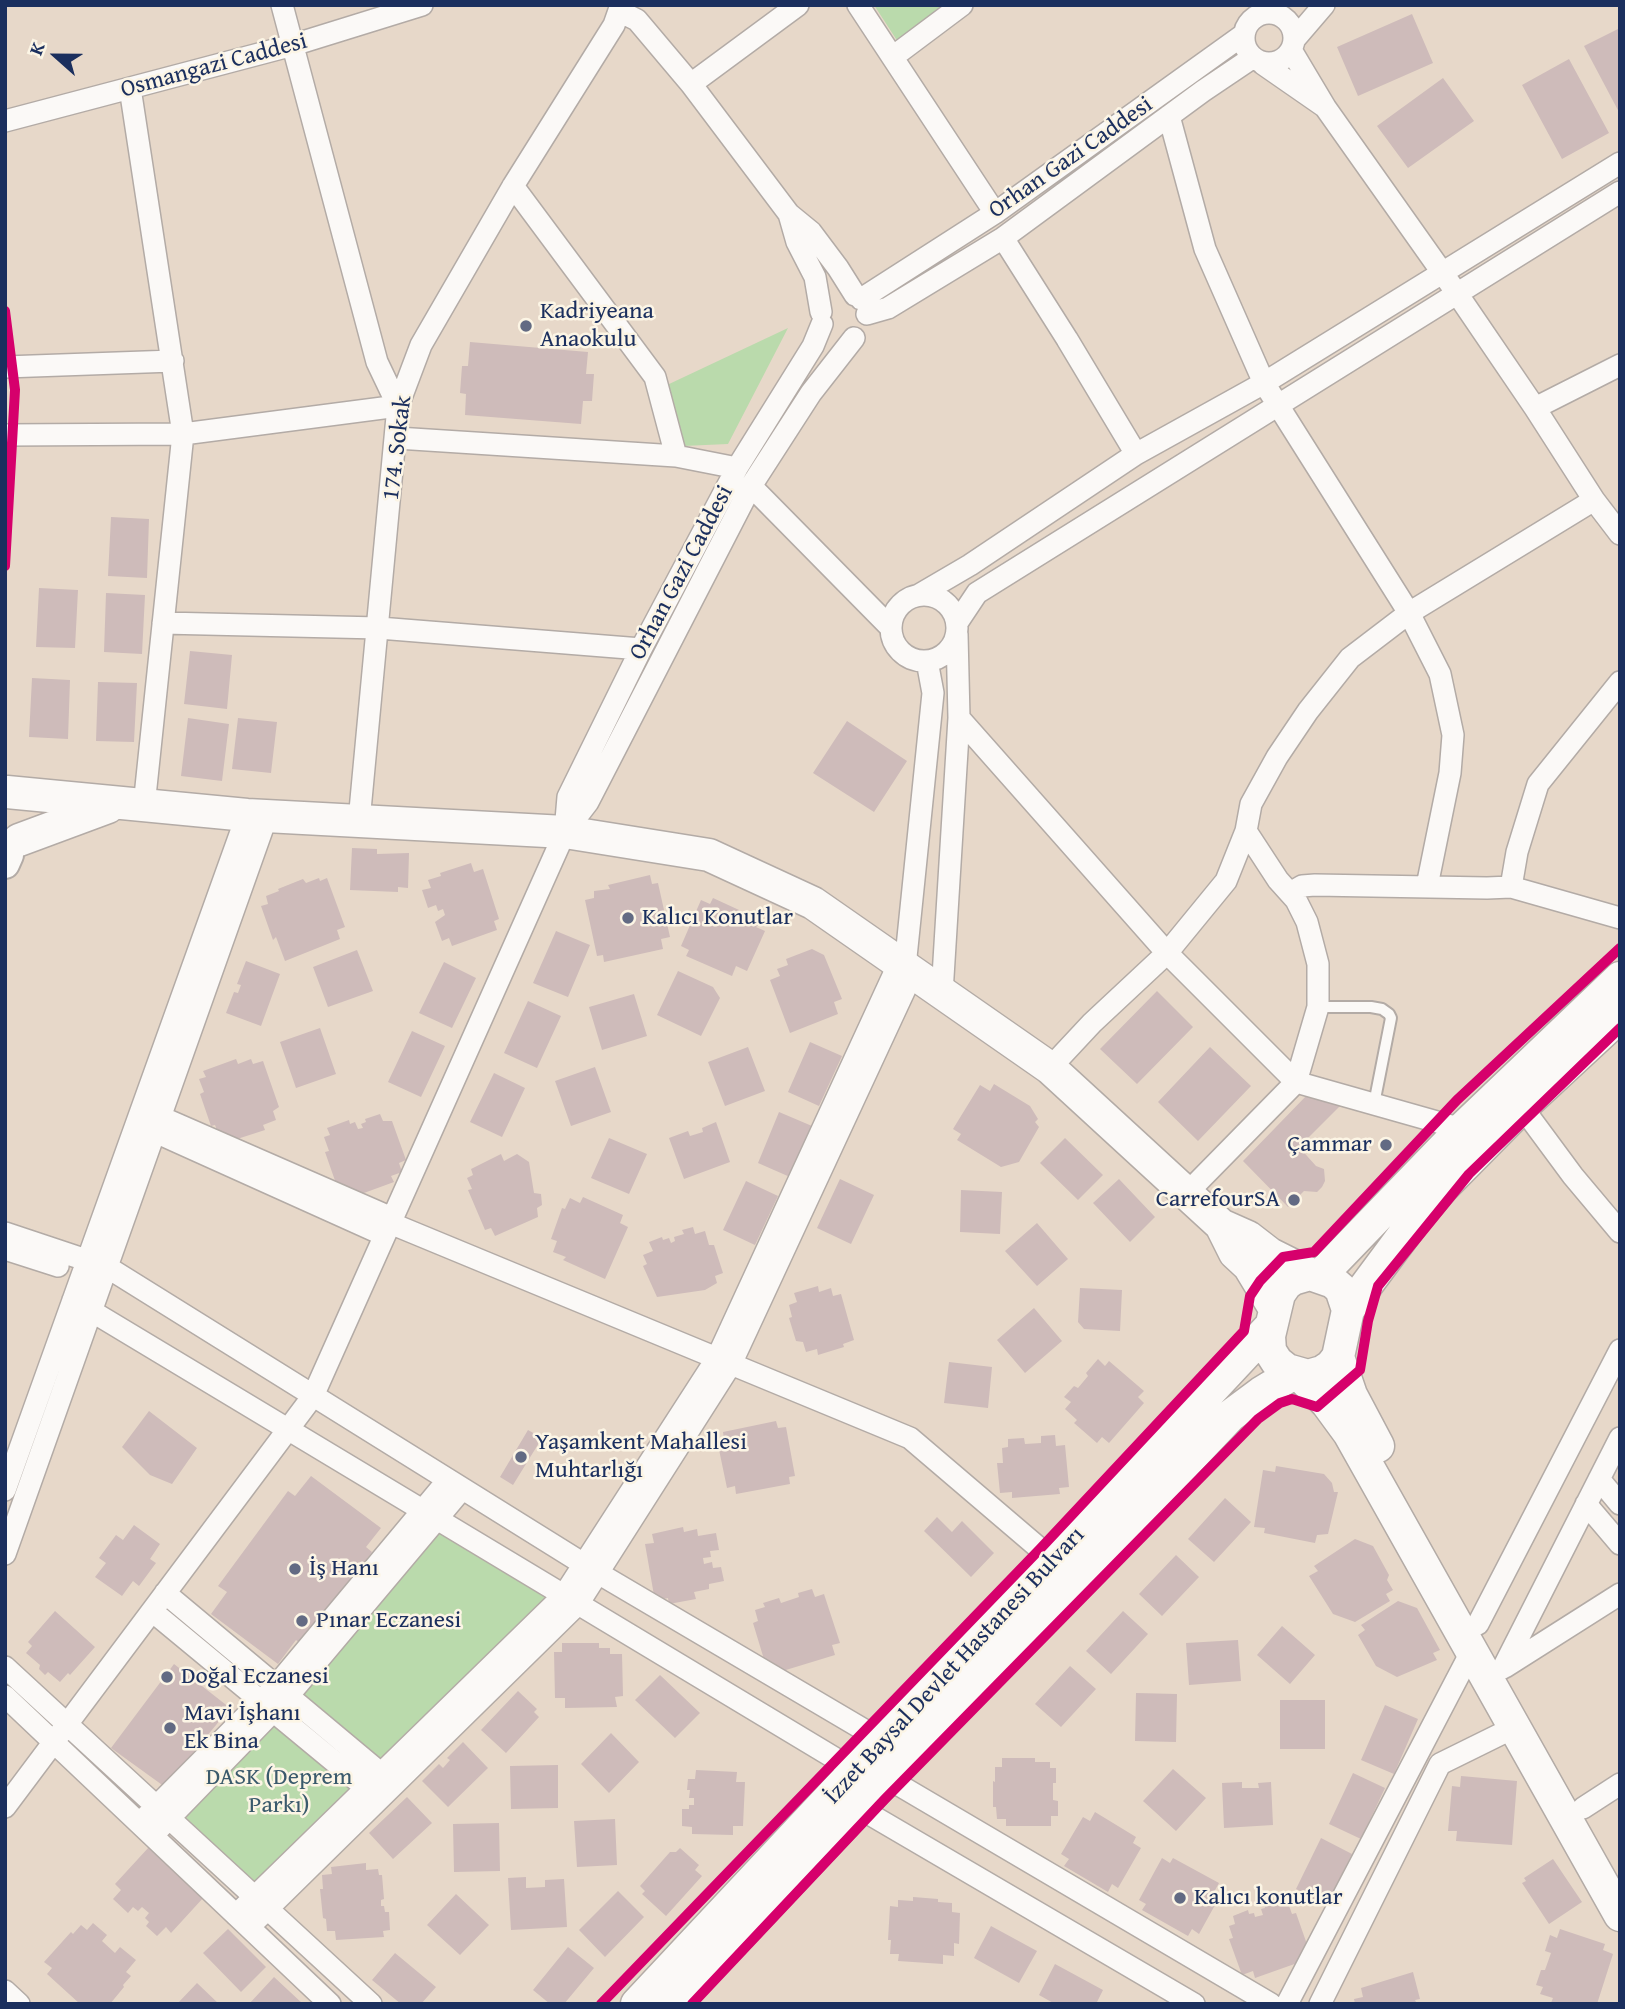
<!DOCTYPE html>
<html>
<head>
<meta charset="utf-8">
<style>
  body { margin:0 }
  #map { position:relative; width:1625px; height:2009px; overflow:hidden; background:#e7d8c9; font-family:"Gentium Book Plus",serif }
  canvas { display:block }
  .frame { position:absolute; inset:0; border:7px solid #1b2f5e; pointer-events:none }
  .north { position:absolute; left:21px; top:21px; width:70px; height:70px; -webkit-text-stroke:5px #fcf5e5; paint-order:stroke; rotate:291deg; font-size:19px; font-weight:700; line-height:28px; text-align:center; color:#1b2f5e }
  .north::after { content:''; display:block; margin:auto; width:24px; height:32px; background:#1b2f5e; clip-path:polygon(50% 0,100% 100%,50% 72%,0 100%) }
</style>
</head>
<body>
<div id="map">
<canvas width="1625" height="2009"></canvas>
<div class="frame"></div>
<div class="north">K</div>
</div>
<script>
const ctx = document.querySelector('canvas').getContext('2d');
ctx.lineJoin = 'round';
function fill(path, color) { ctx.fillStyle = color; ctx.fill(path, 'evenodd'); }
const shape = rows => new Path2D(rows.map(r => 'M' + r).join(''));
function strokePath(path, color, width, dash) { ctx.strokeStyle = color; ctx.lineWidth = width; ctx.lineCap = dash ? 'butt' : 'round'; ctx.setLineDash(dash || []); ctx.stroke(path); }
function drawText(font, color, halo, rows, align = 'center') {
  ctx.font = font + ' "Gentium Book Plus",serif'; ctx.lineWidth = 5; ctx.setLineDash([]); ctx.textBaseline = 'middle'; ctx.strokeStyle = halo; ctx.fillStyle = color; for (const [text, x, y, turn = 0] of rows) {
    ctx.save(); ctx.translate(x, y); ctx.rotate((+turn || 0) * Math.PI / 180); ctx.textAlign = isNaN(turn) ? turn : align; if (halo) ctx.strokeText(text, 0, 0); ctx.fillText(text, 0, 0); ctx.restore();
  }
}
const green = shape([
  [874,5,948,5,898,42],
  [788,328,728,444,683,446,667,385],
  [435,1527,551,1601,382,1767,296,1697],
  [277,1721,358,1790,256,1886,183,1816]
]);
const building = shape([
  [1412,14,1433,63,1358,96,1337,47],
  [1620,28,1620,114,1584,46],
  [1569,59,1609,133,1562,159,1522,85],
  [1443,78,1474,121,1408,168,1377,126],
  [470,342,588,352,586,374,594,374,592,401,583,401,581,424,465,415,466,394,460,393,462,366,468,366],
  [111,517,149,519,147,578,108,576],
  [39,588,78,590,75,648,36,647],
  [106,593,145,595,142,654,104,652],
  [190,651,232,655,227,709,184,704],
  [32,678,70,680,68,739,29,737],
  [98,682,137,683,134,742,96,741],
  [188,718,229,724,222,781,181,776],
  [238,718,277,722,271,773,232,769],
  [847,721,907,761,874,812,813,773],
  [352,848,377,849,377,854,409,853,408,888,398,887,398,892,350,890],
  [471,863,474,872,483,869,499,919,494,921,497,930,452,946,449,938,442,941,435,922,445,915,443,909,438,911,436,905,428,908,422,890,431,888,428,880,441,876,440,873],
  [650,875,652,884,658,883,670,937,661,939,663,949,604,962,603,955,597,956,585,900,594,898,594,891,610,889,608,885],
  [319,878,320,881,327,878,345,927,337,930,340,939,285,961,276,937,273,940,261,906,268,904,266,896,279,891,278,889,303,879,306,883],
  [713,898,763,921,756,927,765,931,747,971,736,966,732,976,686,956,689,950,681,946,701,900,710,904],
  [556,931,590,945,568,997,533,983],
  [812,949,824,955,842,999,834,1002,838,1014,790,1033,770,980,780,976,777,969,788,965,786,959],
  [357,950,373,991,328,1007,313,967],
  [246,961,280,974,261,1026,226,1013,234,992,238,993,241,985,237,984],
  [444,962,476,978,452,1028,419,1013],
  [678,971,713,987,720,998,701,1036,657,1015],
  [1157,991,1193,1027,1137,1084,1100,1049],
  [634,994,647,1036,602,1050,589,1007],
  [528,1001,561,1016,537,1068,504,1053],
  [320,1028,336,1074,296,1088,280,1042],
  [412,1031,445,1046,421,1097,388,1082],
  [810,1042,842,1056,819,1106,788,1092],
  [748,1047,765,1091,725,1106,708,1062],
  [1210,1047,1251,1086,1198,1141,1158,1102],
  [236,1059,238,1064,251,1059,253,1064,263,1061,279,1107,273,1111,276,1120,263,1125,265,1130,231,1141,229,1135,220,1138,215,1125,211,1126,200,1094,204,1092,199,1079,206,1077,203,1071],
  [595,1067,611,1112,571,1126,555,1081],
  [494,1073,525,1088,502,1137,470,1122],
  [994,1084,1030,1106,1038,1119,1035,1122,1039,1127,1019,1162,1001,1167,957,1140,961,1134,953,1129,980,1085,990,1091],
  [1308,1094,1340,1106,1299,1147,1316,1166,1324,1169,1325,1181,1322,1187,1317,1192,1304,1191,1288,1207,1243,1161],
  [779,1112,812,1126,790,1177,758,1163],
  [380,1114,383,1121,392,1121,406,1160,399,1163,402,1172,391,1176,394,1182,353,1197,339,1192,325,1152,329,1151,324,1137,330,1135,327,1128,349,1120,350,1124,355,1122,358,1129,363,1128,361,1124,366,1122,365,1119],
  [716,1122,730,1162,684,1179,669,1138,688,1131,690,1136,703,1132,702,1128],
  [609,1138,647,1154,629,1194,591,1178],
  [1065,1138,1103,1175,1078,1200,1040,1163],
  [501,1154,504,1161,517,1154,529,1162,534,1193,541,1194,542,1205,537,1208,538,1217,495,1236,491,1228,485,1230,468,1190,472,1189,467,1178,473,1175,471,1169],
  [840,1179,874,1195,851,1244,817,1228],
  [1119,1179,1155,1217,1130,1242,1093,1203],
  [746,1181,778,1196,755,1245,723,1230],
  [961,1190,1002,1192,1000,1234,960,1232],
  [583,1197,623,1215,620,1223,628,1227,605,1279,563,1260,566,1257,553,1252,557,1241,551,1239,562,1208,565,1209,570,1198,580,1203],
  [1037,1223,1068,1259,1037,1286,1005,1251],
  [693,1227,695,1234,705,1231,709,1245,714,1245,723,1273,715,1276,717,1283,705,1290,657,1297,643,1266,647,1264,643,1255,653,1251,649,1242,662,1237,663,1240,669,1238,671,1243,675,1241,674,1237,684,1234,682,1230],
  [818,1286,819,1292,831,1288,833,1296,841,1294,854,1340,843,1344,844,1347,818,1355,817,1349,806,1352,803,1342,796,1341,789,1318,792,1317,789,1305,797,1302,794,1293],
  [1080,1288,1122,1290,1120,1331,1084,1329,1078,1322],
  [1034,1308,1062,1341,1025,1373,997,1340],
  [1098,1359,1105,1366,1109,1361,1144,1391,1138,1397,1144,1403,1109,1443,1102,1437,1097,1443,1074,1423,1077,1420,1065,1409,1071,1402,1064,1397,1074,1386,1078,1388,1088,1376,1086,1373],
  [949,1362,992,1367,988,1408,944,1403],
  [149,1411,197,1448,172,1484,150,1475,122,1447],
  [776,1421,778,1428,786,1427,795,1476,789,1477,790,1484,736,1494,735,1486,727,1488,717,1440,724,1439,723,1432],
  [528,1430,542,1438,513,1485,500,1477],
  [1055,1435,1056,1446,1065,1445,1069,1487,1059,1488,1060,1494,1012,1498,1012,1492,1000,1493,997,1463,1003,1463,1002,1448,1008,1447,1008,1439,1024,1438,1025,1444,1041,1443,1041,1436],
  [1276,1466,1324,1474,1332,1483,1334,1492,1338,1492,1328,1534,1317,1535,1315,1543,1264,1533,1265,1528,1254,1527,1263,1470,1275,1472],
  [311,1476,381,1528,366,1547,372,1552,302,1645,296,1640,278,1664,211,1614,227,1592,218,1586,288,1491,295,1496],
  [1225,1498,1251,1522,1214,1562,1188,1539],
  [937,1517,952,1532,962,1521,994,1553,971,1577,924,1531],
  [134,1525,160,1544,150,1559,156,1563,139,1586,133,1581,122,1596,95,1577,106,1563,99,1558,116,1535,123,1540],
  [683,1527,684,1532,697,1529,698,1536,716,1533,719,1550,710,1551,711,1557,703,1558,704,1564,712,1562,713,1568,721,1567,724,1581,709,1584,709,1589,694,1592,696,1599,669,1604,668,1598,655,1601,645,1544,654,1543,652,1534],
  [1355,1539,1373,1546,1389,1575,1387,1580,1393,1590,1386,1594,1390,1601,1355,1622,1333,1614,1309,1576,1318,1571,1314,1566],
  [1176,1555,1199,1577,1162,1616,1139,1594],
  [812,1589,815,1597,824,1594,840,1643,832,1645,835,1655,776,1673,773,1663,766,1666,753,1623,758,1621,755,1610,765,1607,763,1603,779,1598,781,1603,799,1597,798,1593],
  [1398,1601,1417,1608,1440,1650,1433,1653,1437,1660,1397,1677,1376,1666,1358,1635,1365,1630,1361,1625],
  [55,1611,95,1647,70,1675,68,1673,60,1682,48,1672,45,1675,39,1669,40,1665,26,1653,32,1646,28,1642],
  [1123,1611,1148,1634,1111,1674,1086,1651],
  [1282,1626,1315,1655,1290,1684,1257,1655],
  [1238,1640,1241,1681,1189,1685,1186,1643],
  [562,1643,599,1643,599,1648,610,1648,610,1654,622,1654,623,1696,615,1697,617,1707,565,1708,565,1698,555,1698,554,1652,562,1652],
  [174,1664,230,1708,165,1787,111,1748],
  [1070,1666,1096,1689,1061,1727,1035,1704],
  [660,1675,700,1713,675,1738,635,1700],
  [518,1691,537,1709,534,1712,539,1717,506,1753,481,1730],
  [1136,1693,1177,1694,1176,1742,1135,1741],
  [1280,1700,1325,1700,1325,1749,1280,1749],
  [1385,1705,1418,1719,1394,1774,1361,1760],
  [611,1733,639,1762,609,1793,581,1764],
  [463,1742,488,1768,448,1807,422,1781,439,1764,443,1768,450,1760,447,1758],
  [1002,1758,1035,1758,1035,1762,1050,1762,1050,1768,1056,1768,1056,1783,1053,1783,1053,1800,1058,1801,1058,1816,1051,1816,1051,1826,1006,1826,1006,1819,997,1819,996,1807,993,1807,993,1781,995,1782,995,1767,1002,1767],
  [558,1765,558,1808,511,1809,510,1766],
  [1173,1769,1206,1798,1176,1831,1143,1801],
  [696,1770,737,1772,736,1782,745,1782,743,1826,733,1826,733,1835,692,1834,692,1827,682,1826,682,1809,689,1809,689,1805,694,1805,694,1798,689,1798,690,1790,687,1790,688,1779,695,1779],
  [1353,1773,1385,1788,1361,1839,1329,1824],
  [1461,1776,1517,1781,1512,1845,1456,1841,1457,1831,1448,1831,1452,1786,1460,1787],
  [1242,1782,1242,1788,1259,1788,1258,1783,1271,1782,1273,1825,1224,1828,1222,1783],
  [407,1797,432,1823,393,1859,369,1833],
  [1095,1812,1136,1837,1133,1843,1141,1848,1118,1888,1112,1884,1108,1892,1064,1866,1069,1859,1061,1854,1083,1817,1090,1821],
  [615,1819,617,1865,577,1867,574,1821],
  [499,1823,500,1871,454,1872,453,1824],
  [1321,1838,1352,1854,1326,1906,1303,1895,1304,1893,1296,1889],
  [149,1847,156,1854,162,1848,204,1897,171,1933,166,1927,157,1936,146,1926,149,1922,145,1918,149,1913,142,1907,138,1911,133,1907,128,1913,113,1899,121,1890,115,1884],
  [680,1848,699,1865,695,1870,702,1876,666,1916,642,1894,645,1891,640,1886,670,1852,676,1852],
  [1162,1858,1170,1863,1173,1858,1219,1883,1214,1892,1220,1896,1199,1934,1192,1929,1188,1936,1142,1910,1146,1904,1139,1900],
  [1553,1859,1582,1902,1549,1924,1522,1883,1526,1881,1524,1878],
  [366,1863,366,1870,378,1869,379,1875,382,1875,384,1899,381,1900,381,1906,384,1906,385,1912,389,1912,390,1930,383,1931,384,1937,336,1940,335,1931,327,1931,326,1919,323,1918,320,1889,323,1889,322,1875,332,1874,331,1867],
  [526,1877,526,1888,545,1887,545,1880,564,1879,567,1927,511,1930,508,1878],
  [618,1891,644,1917,605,1957,579,1930],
  [456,1894,489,1925,460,1955,427,1925],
  [913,1897,938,1899,938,1902,952,1903,952,1912,960,1913,959,1944,954,1943,954,1956,943,1955,943,1964,898,1961,899,1954,890,1954,891,1940,888,1940,890,1906,898,1907,898,1900,913,1901],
  [1278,1898,1280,1905,1288,1903,1292,1914,1296,1913,1309,1950,1300,1954,1303,1961,1255,1978,1253,1971,1242,1975,1229,1939,1233,1938,1229,1926,1235,1924,1233,1916,1248,1910,1249,1914,1254,1913,1255,1917,1263,1915,1261,1909,1265,1908,1264,1903],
  [93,1923,107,1935,102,1941,115,1953,120,1947,136,1960,126,1972,131,1976,123,1985,124,1987,110,2004,80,2004,47,1974,52,1968,44,1962,71,1932,73,1934,81,1925,87,1930],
  [991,1926,1037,1951,1019,1983,974,1958],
  [228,1929,266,1967,241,1992,203,1953],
  [1560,1929,1605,1944,1603,1950,1613,1954,1597,2004,1554,2004,1551,2003,1553,1998,1540,1994,1543,1987,1536,1985,1541,1970,1545,1970,1551,1953,1545,1951,1550,1935,1557,1938],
  [568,1947,594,1968,564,2004,550,2004,533,1990],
  [395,1953,436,1987,421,2004,401,2004,372,1980],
  [1055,1964,1103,1990,1096,2004,1055,2004,1039,1995],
  [1413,1972,1420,1999,1415,2000,1417,2004,1355,2004,1354,1999,1363,1997,1361,1988],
  [274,1977,303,2004,249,2004],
  [197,1983,219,2004,177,2004]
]);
const service = shape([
  [1318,1007,1371,1007,1382,1009,1389,1014,1391,1018,1374,1104]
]);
const minor = shape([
  [858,5,995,213],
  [619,11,637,20,691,84,789,214],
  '1244 38a25 25 0 1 1 50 0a25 25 0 1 1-50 0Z',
  [1294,40,1324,5],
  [894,56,962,5],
  [1263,64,1325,107,1291,50],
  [691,84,798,5],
  [130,88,183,434,144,806],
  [1325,107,1456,292,1535,408,1594,500,1620,534],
  [1169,116,1205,249,1264,383,1409,613,1350,658,1308,711,1277,757,1251,804,1246,831,1278,880,1296,900,1307,922,1318,964,1318,1007,1296,1082,1187,1193],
  [5,121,293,45,422,5],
  [513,186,655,377,676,456],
  [1003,238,1067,339,1136,454],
  [861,299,995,213,1243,35],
  [821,312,815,277,797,242,789,214,811,232,838,268,855,295],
  [867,314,888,308,1003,238,1203,91,1252,58],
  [5,367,173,361],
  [1535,408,1620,365],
  [5,435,183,434,398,406,377,362,282,5],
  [397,438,676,456,737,468],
  [751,486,891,628],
  '891 628a33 33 0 1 1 66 0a33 33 0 1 1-66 0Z',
  [917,596,970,565,1136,454,1264,383,1620,163],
  [163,623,379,628,641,649],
  [957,623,977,593,1620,192],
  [959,718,1167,953,1296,1082,1462,1129],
  [359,821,398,406,421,345,513,186,614,25,621,5],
  [565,832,568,797,641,649,737,468,813,346,822,324],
  [1427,886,1450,773,1453,735,1440,674,1409,613,1594,500],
  [1511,887,1517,852,1538,784,1620,682],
  [1290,893,1302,886,1315,885,1487,888,1511,887,1620,918],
  [905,967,933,693,927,661],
  [942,993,959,718,957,634],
  [1050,1068,1092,1023,1167,953,1226,881,1246,831],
  [1522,1107,1573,1176,1620,1232],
  [147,1111,392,1218],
  [142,1126,384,1235],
  [390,1223,910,1438,1053,1560],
  [5,1233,107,1267,598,1573,883,1741],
  [5,1249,58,1266],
  [73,1300,856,1771],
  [1599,1479,1620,1504],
  [5,1490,247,815],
  [1586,1504,1620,1544],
  [5,1554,267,816],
  [165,1593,390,1781],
  [152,1611,377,1797],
  [1478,1624,1620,1350],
  [5,1667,371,2004],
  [1505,1667,1620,1594],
  [1503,1668,1620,1438],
  [5,1696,330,2004],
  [887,1778,1271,2004],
  [5,1807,313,1396,565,832,588,802,751,486,811,393,854,338],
  [859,1808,1194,2004],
  [1583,1808,1620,1784],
  [140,1823,276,1686,448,1480],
  [153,1835,288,1696,462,1489],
  [236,1915,564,1595,717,1358,899,963],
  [249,1927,578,1604,731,1364,913,972],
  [5,1991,19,2004],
  [1287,2004,1471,1652],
  [1320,2004,1440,1764,1513,1728]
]);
const secondary = shape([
  [5,864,9,855]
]);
const primary = shape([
  [7,792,247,815,565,832,709,855,813,903,1050,1068,1221,1225],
  [19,840,108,807],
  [1310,1274,1333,1282,1341,1289,1348,1310,1338,1357,1331,1366,1322,1372,1308,1376,1287,1370,1277,1362,1270,1351,1269,1336,1279,1294,1286,1284,1293,1279,1310,1274],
  [1320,1276,1462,1129,1620,978],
  [1275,1309,1249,1266,1235,1253,1221,1225,1248,1237,1270,1254,1310,1274],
  [1348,1310,1414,1221,1442,1188,1522,1107,1620,1016],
  [1338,1357,1351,1395,1378,1446],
  [1300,1375,1327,1403,1349,1433,1620,1915],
  [637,2004,1271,1326],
  [674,2004,1230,1416,1261,1393,1294,1373]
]);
const cycleway = shape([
  [5,311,15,390,5,566],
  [601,2004,1040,1549,1244,1331,1250,1296,1260,1281,1283,1257,1314,1252,1457,1100,1620,948],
  [692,2004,885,1799,1258,1419,1280,1403,1292,1399,1317,1407,1360,1370,1368,1321,1378,1286,1469,1174,1620,1028]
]);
const markers = [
  [526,326,7,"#626a83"],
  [628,918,7,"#626a83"],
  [1386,1145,7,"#626a83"],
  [1294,1200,7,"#626a83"],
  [521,1457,7,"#626a83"],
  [295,1569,7,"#626a83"],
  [302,1621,7,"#626a83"],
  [167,1677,7,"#626a83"],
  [170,1728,7,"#626a83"],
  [1180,1898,7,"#626a83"]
];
const streetNames = [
  ["Osmangazi Caddesi",214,66,-15],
  ["Orhan Gazi Caddesi",1071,158,-35],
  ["174. Sokak",398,448,-83],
  ["Orhan Gazi Caddesi",682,573,-62],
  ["İzzet Baysal Devlet Hastanesi Bulvarı",955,1666,-47]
];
const poiNames = [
  ["Kadriyeana",540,312],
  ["Anaokulu",540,340],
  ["Kalıcı Konutlar",642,918],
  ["Çammar",1372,1145,"right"],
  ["CarrefourSA",1280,1200,"right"],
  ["Yaşamkent Mahallesi",535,1443],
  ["Muhtarlığı",535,1471],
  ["İş Hanı",309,1569],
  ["Pınar Eczanesi",316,1621],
  ["Doğal Eczanesi",181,1677],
  ["Mavi İşhanı",184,1714],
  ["Ek Bina",184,1742],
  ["Kalıcı konutlar",1194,1898]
];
const parkNames = [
  ["DASK (Deprem",279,1778],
  ["Parkı)",279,1806]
];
fill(green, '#badaac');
fill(building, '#cebbba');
strokePath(service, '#b3aba6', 14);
strokePath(minor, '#b3aba6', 24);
strokePath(secondary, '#b3aba6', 32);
strokePath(primary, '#b3aba6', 35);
strokePath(service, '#fbf9f7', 10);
strokePath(minor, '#fbf9f7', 21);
strokePath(secondary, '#fbf9f7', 28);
strokePath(primary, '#fbf9f7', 32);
strokePath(cycleway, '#d6006c', 10);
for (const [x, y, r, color] of markers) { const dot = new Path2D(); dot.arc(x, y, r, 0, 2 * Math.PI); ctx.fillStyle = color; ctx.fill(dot); strokePath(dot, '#fcf5e5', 2.5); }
drawText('24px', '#1b2f5e', '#fcf5e5', streetNames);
drawText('24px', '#1b2f5e', '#fcf5e5', poiNames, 'left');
drawText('24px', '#3a5a6c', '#fcf5e5', parkNames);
</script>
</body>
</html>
